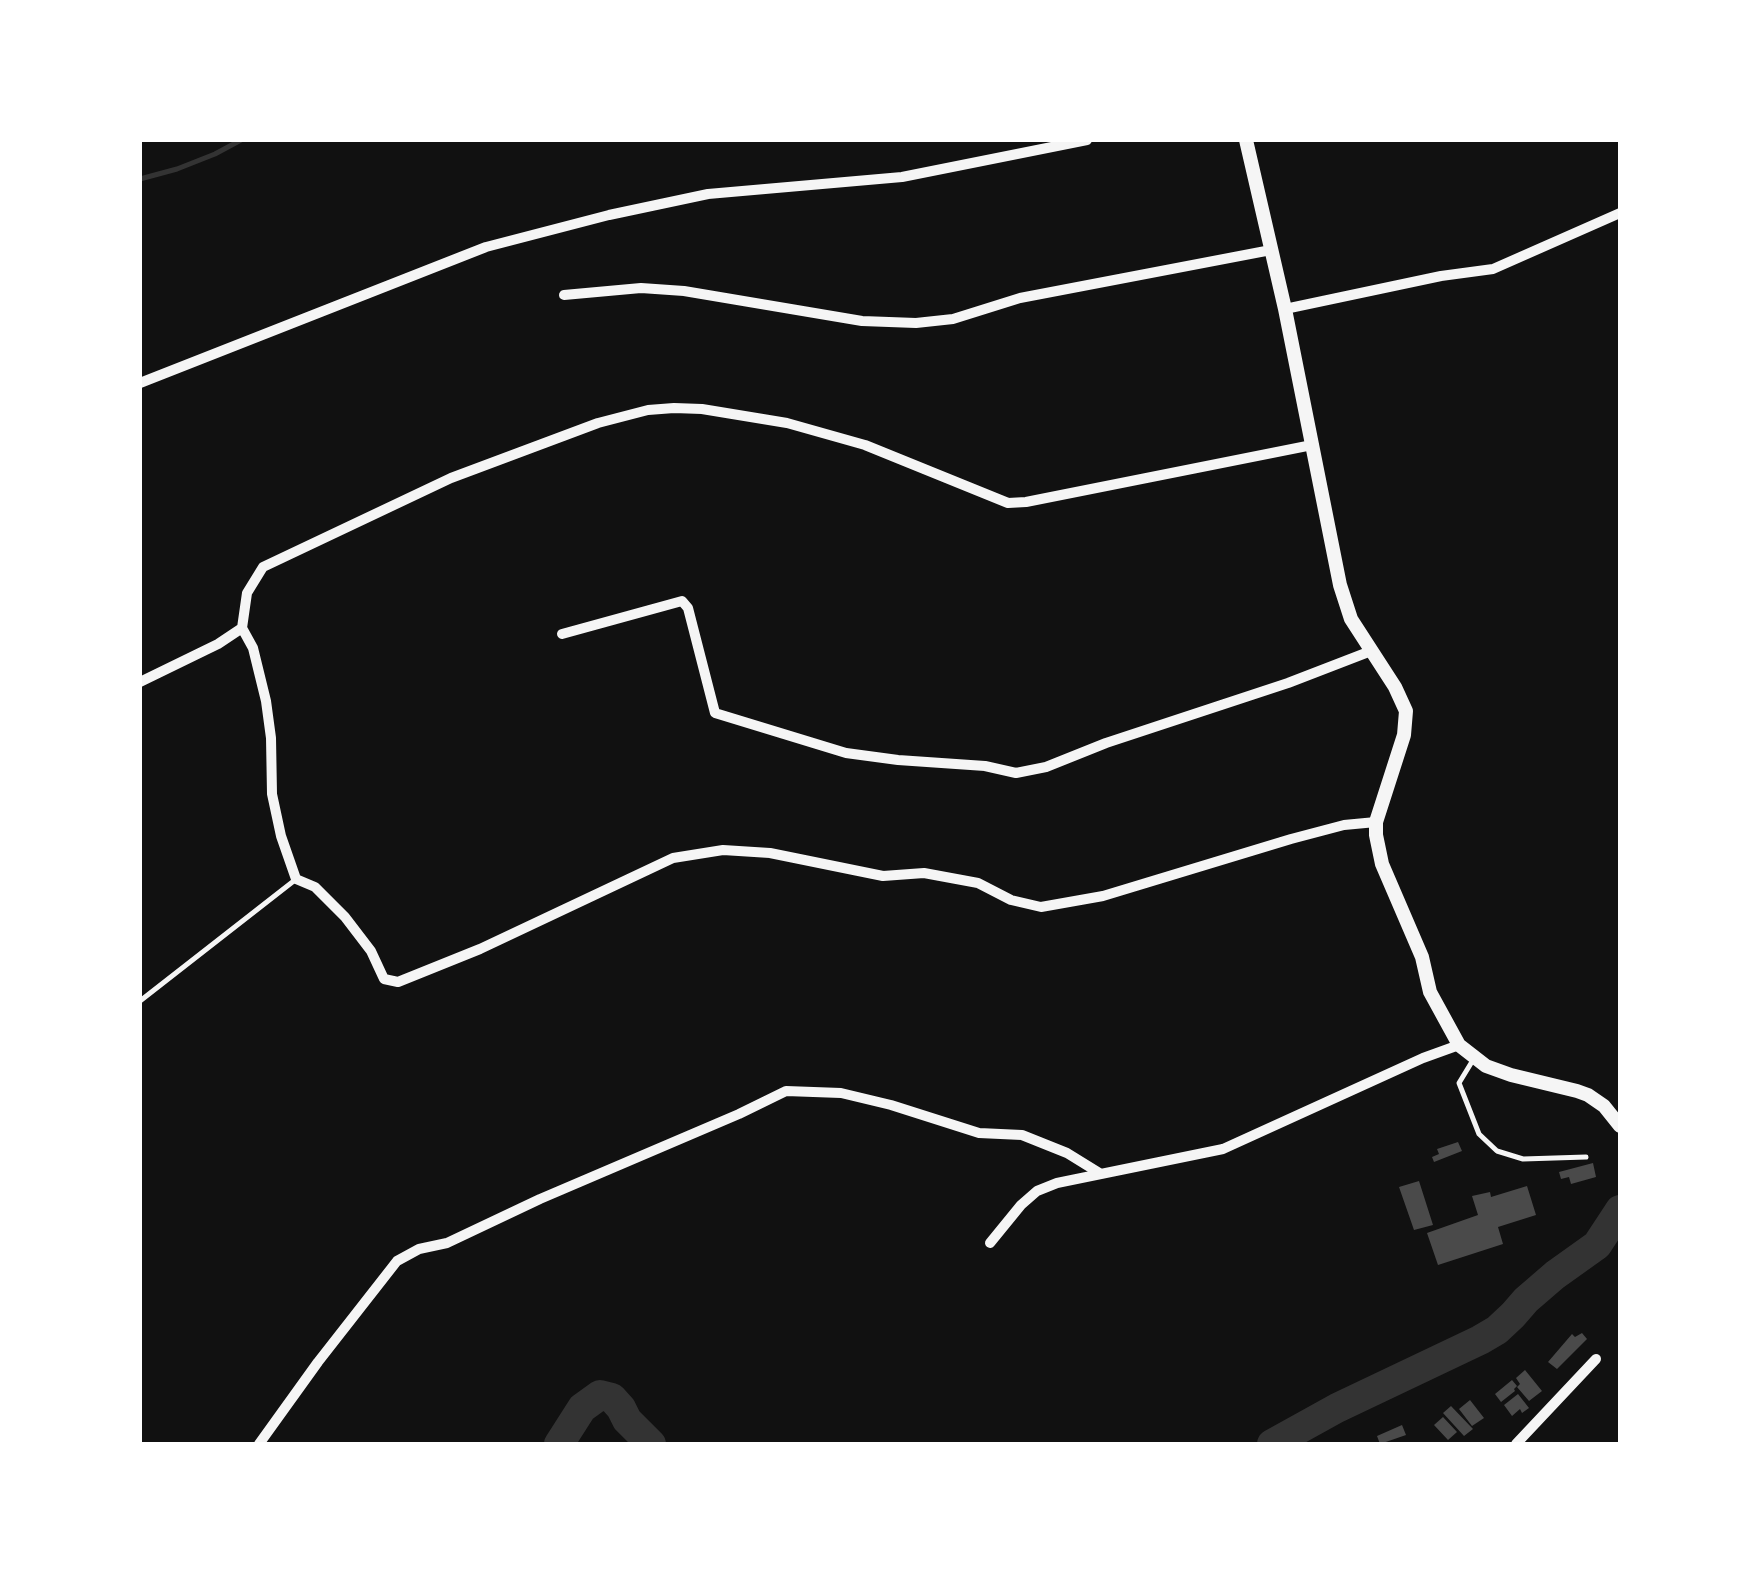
<!DOCTYPE html>
<html>
<head>
<meta charset="utf-8">
<style>
  body { margin:0 }
  #map { position:relative; width:1760px; height:1584px; overflow:hidden; background:#111; font-family:"DM Sans",sans-serif }
  canvas { display:block }
  .frame { position:absolute; inset:0; border:142px solid #fff; pointer-events:none }
</style>
</head>
<body>
<div id="map">
<canvas width="1760" height="1584"></canvas>
<div class="frame"></div>
</div>
<script>
const ctx = document.querySelector('canvas').getContext('2d');
ctx.lineJoin = 'round';
const shape = rows => new Path2D(rows.map(r => 'M' + r).join(''));
function strokePath(path, color, width, dash) { ctx.strokeStyle = color; ctx.lineWidth = width; ctx.lineCap = dash ? 'butt' : 'round'; ctx.setLineDash(dash || []); ctx.stroke(path); }
function fill(path, color) { ctx.fillStyle = color; ctx.fill(path, 'evenodd'); }
const stream = shape([
  [140,179,177,169,215,154,241,140]
]);
const river = shape([
  [559,1444,582,1408,600,1395,612,1398,621,1408,627,1420,651,1444],
  [1272,1444,1337,1408,1480,1340,1497,1330,1513,1315,1526,1300,1555,1275,1597,1245,1620,1210]
]);
const building = shape([
  [1458,1142,1462,1151,1434,1162,1432,1157,1439,1154,1437,1149],
  [1593,1163,1596,1177,1571,1184,1569,1177,1561,1179,1559,1172],
  [1419,1181,1433,1225,1414,1230,1399,1187],
  [1527,1186,1536,1215,1498,1227,1503,1244,1438,1265,1427,1233,1478,1215,1472,1196,1490,1192,1491,1197],
  [1582,1333,1587,1339,1557,1369,1548,1362,1572,1334,1575,1337],
  [1525,1370,1542,1391,1529,1401,1517,1387,1520,1384,1516,1378],
  [1512,1380,1517,1386,1514,1389,1515,1391,1501,1402,1495,1394],
  [1518,1394,1529,1408,1522,1413,1520,1409,1512,1416,1504,1405],
  [1470,1400,1484,1418,1472,1426,1459,1409],
  [1451,1406,1473,1429,1464,1436,1443,1413],
  [1443,1417,1457,1432,1448,1440,1434,1425],
  [1402,1425,1406,1435,1380,1444,1377,1436]
]);
const service = shape([
  [140,1001,295,880],
  [1473,1060,1459,1083,1479,1134,1497,1151,1523,1159,1586,1157]
]);
const minor = shape([
  [564,295,641,288,684,291,862,321,916,323,953,319,1020,298,1271,250],
  [1285,309,1441,276,1493,269,1620,213],
  [140,383,486,247,609,215,708,194,902,177,1087,140],
  [242,628,253,648,266,701,271,738,272,794,281,836,296,879,315,887,345,917,371,951,384,979,398,982,480,949,673,858,723,850,770,853,883,876,924,873,978,883,1011,900,1041,907,1103,896,1291,839,1344,825,1376,822],
  [562,634,682,601,688,608,715,713,846,753,898,760,985,766,1016,773,1046,767,1106,743,1288,683,1371,651],
  [140,682,218,644,242,628,247,593,263,567,451,478,598,423,648,410,674,408,702,409,787,423,865,445,1008,503,1026,502,1312,445],
  [990,1243,1021,1205,1037,1191,1057,1183,1223,1149,1423,1058,1459,1045],
  [259,1444,318,1362,397,1261,419,1249,447,1243,540,1199,739,1114,786,1091,841,1093,891,1105,979,1133,1022,1135,1067,1153,1101,1174],
  [1516,1444,1596,1359]
]);
const secondary = shape([
  [1246,140,1285,309,1340,585,1351,619,1395,687,1406,711,1404,735,1376,822,1376,835,1382,864,1422,957,1430,992,1459,1045,1486,1066,1511,1075,1577,1091,1588,1095,1604,1106,1620,1126]
]);
strokePath(stream, '#333', 5);
strokePath(river, '#333', 30);
fill(building, '#4a4a4a');
strokePath(service, '#f5f5f5', 5);
strokePath(minor, '#f5f5f5', 10);
strokePath(secondary, '#f5f5f5', 14);
</script>
</body>
</html>
